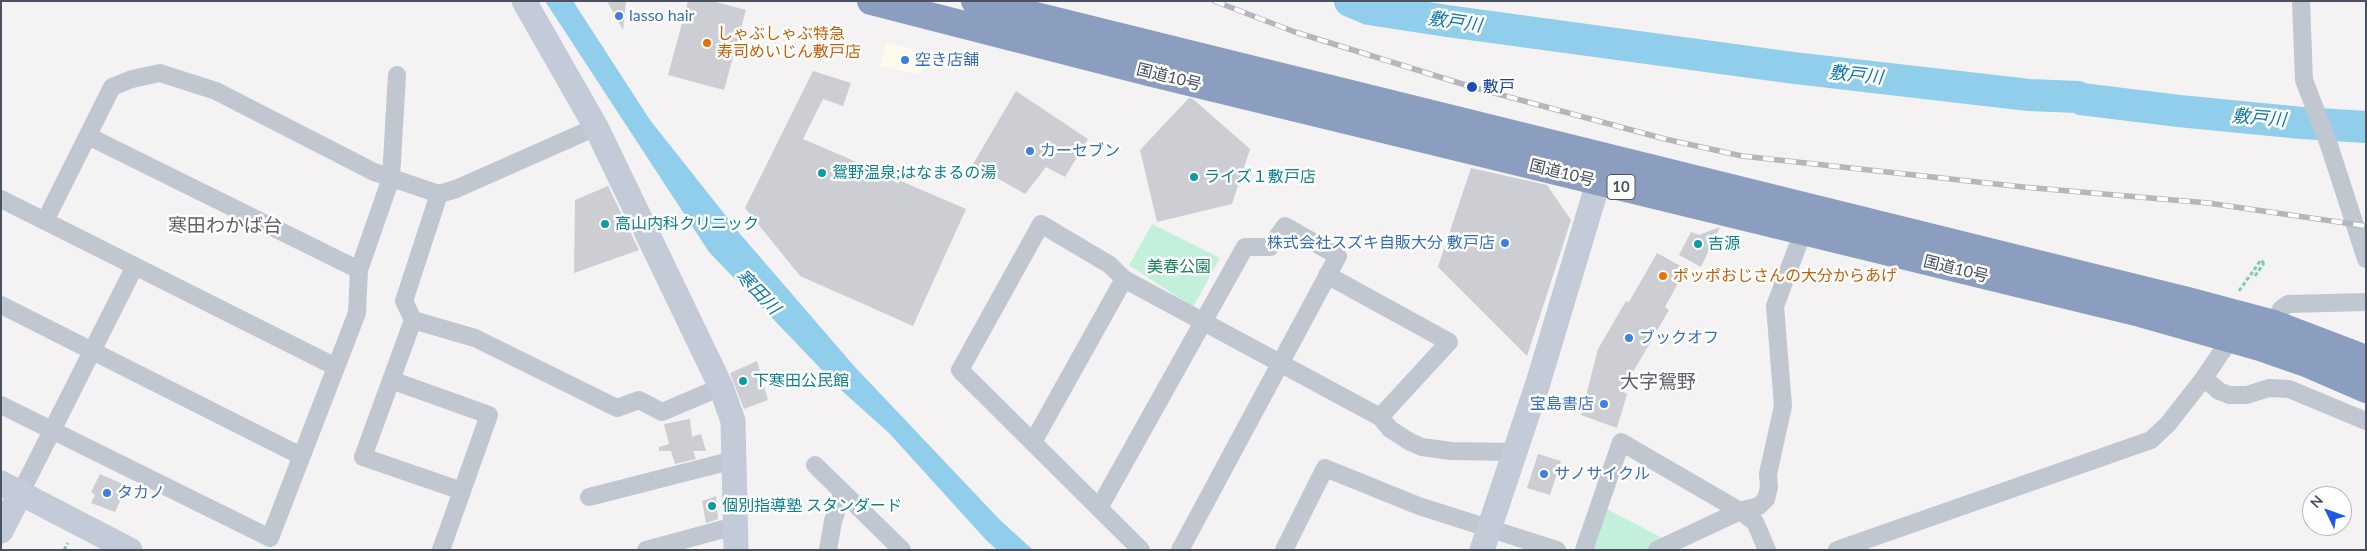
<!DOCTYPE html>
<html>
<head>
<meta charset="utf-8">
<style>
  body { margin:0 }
  #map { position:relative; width:2367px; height:551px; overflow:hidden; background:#f4f2f2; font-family:Lato,sans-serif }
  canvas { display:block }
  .frame { position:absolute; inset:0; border:2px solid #4a5260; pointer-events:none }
  .north { position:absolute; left:2302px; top:486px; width:50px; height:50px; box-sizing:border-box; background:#fff; border:1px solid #b7babf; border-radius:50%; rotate:312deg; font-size:14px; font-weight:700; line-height:20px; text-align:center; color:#4a5260 }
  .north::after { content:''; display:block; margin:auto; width:18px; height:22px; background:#1c5ae5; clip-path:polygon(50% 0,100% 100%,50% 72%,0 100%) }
</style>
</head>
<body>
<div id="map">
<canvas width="2367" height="551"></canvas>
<div class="frame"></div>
<div class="north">N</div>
</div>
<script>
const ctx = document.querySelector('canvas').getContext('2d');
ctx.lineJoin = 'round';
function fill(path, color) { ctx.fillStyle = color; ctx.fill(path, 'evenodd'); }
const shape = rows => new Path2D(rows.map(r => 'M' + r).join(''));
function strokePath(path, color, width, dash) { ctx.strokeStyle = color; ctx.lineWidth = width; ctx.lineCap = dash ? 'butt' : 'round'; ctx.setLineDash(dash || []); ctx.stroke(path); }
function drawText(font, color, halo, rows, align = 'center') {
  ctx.font = font + ' Lato,"Noto Sans JP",sans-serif'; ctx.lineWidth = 5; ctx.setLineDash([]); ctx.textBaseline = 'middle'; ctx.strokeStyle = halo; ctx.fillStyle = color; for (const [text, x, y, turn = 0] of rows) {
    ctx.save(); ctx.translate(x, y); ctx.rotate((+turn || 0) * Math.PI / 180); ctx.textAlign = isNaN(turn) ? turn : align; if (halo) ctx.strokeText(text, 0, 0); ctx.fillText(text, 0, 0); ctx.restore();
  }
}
const commercial = shape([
  [886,42,930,54,920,75,880,66]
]);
const green = shape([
  [1152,224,1220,258,1193,307,1129,265],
  [1605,508,1668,541,1648,550,1591,550]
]);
const water = shape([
  [545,1,573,1,650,120,741,235,854,366,1000,520,1033,550,997,550,987,541,889,433,842,391,709,252]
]);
const river = shape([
  [1350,1,1369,9,1447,21,1794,68,2029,95,2078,97,2081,99,2179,111,2302,123,2366,127]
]);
const building = shape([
  [607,1,626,1,623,30],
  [688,1,712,1,746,10,724,90,668,75],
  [813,71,851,83,843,106,823,99,803,139,966,209,913,326,800,276,745,208],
  [1016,91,1088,139,1065,177,1046,167,1025,194,973,164],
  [1189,98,1193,99,1250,149,1232,204,1157,222,1140,150],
  [1471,168,1547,185,1571,220,1527,356,1438,267],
  [608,186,639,250,574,273,575,200],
  [1720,227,1701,267,1679,255,1691,232,1699,235],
  [1657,253,1686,269,1665,307,1669,310,1622,391,1627,394,1617,428,1581,415,1598,349,1626,301,1629,302],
  [757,361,768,400,744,409,730,373],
  [690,419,692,437,701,434,706,451,693,451,696,459,675,464,671,451,659,451,659,447,669,444,664,424],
  [1538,454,1561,461,1550,495,1527,488],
  [100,474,123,484,119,491,124,493,115,512,91,503,95,495,91,492],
  [716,496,718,519,706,523,702,501]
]);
const path = shape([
  [2255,276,2264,263],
  [2239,291,2261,260,2264,263],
  [64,550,68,543]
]);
const street = shape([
  [2301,1,2304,80,2329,145,2366,259],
  [88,136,359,270],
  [1,199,336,367],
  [45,221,112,87,132,79,160,73,216,91,374,172,439,194],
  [1327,275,1449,342,1380,417],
  [1,305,301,456],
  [413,320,475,338,617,408,639,400,662,412,721,387],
  [2274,324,2281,309,2288,304,2366,302],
  [2204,378,2219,391,2229,395,2247,395,2269,388,2289,389,2366,421],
  [391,380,489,415,441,550],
  [1,405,270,538,357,313,359,270,391,178,397,75],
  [1033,442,1124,279],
  [815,465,902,550],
  [462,491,363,457,413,320,404,301,439,194,456,189,596,127],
  [21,492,135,266],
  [589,497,734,460],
  [1099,508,1245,247,1270,247,1285,226,1338,256,1180,550],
  [646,550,735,526],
  [828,550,833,521,843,492],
  [1141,550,960,370,1041,224,1110,265,1124,279,1380,417,1390,429,1410,442,1422,447,1451,451,1515,452],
  [1284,550,1325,468,1419,506,1557,550],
  [1584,550,1621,442,1740,511,1755,522,1767,550],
  [1657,550,1740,511,1759,506,1766,499,1769,487,1768,474,1783,406,1775,306,1803,232],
  [1837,550,2151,440,2168,424,2204,378,2231,338]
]);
const secondary = shape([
  [524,1,596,127,721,387,733,421,736,550],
  [1,483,130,550],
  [1,531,21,492],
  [1482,550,1538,383,1604,163]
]);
const highway = shape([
  [871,1,1148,72,2140,313,2260,347,2306,363,2366,389],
  [975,1,2188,301,2274,324,2366,359]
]);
const rail = shape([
  [1214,1,1295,32,1472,87,1665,139,1742,156,2023,187,2208,203,2366,226]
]);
const markers = [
  [619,16,5,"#3f7fe0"],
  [707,43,5,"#e8710a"],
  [905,60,5,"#3f7fe0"],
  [1472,87,6,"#1a4fb4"],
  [1030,151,5,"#3f7fe0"],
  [822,173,5,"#0f9aa8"],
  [1194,177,5,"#0f9aa8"],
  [605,224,5,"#0f9aa8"],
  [1505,243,5,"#3f7fe0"],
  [1698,244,5,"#0f9aa8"],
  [1663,276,5,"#e8710a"],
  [1629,338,5,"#3f7fe0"],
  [743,381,5,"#0f9aa8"],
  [1604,404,5,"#3f7fe0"],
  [1544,474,5,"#3f7fe0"],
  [107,493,5,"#3f7fe0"],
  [712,506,5,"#0f9aa8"]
];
const shields = [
  [1621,187,28]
];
const shieldNames = [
  ["10",1621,187]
];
const shopNames = [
  ["lasso hair",629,16],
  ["空き店舗",915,60],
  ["カーセブン",1040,151],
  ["株式会社スズキ自販大分 敷戸店",1495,243,"right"],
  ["ブックオフ",1639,338],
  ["宝島書店",1594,404,"right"],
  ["サノサイクル",1554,474],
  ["タカノ",117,493]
];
const foodNames = [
  ["しゃぶしゃぶ特急",717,34],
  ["寿司めいじん敷戸店",717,52],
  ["ポッポおじさんの大分からあげ",1673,276]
];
const streetNames = [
  ["国道10号",1169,77,14],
  ["国道10号",1562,173,14],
  ["国道10号",1956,269,14]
];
const transitNames = [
  ["敷戸",1483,87]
];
const cultureNames = [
  ["鴛野温泉;はなまるの湯",832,173],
  ["ライズ１敷戸店",1204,177],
  ["高山内科クリニック",615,224],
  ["吉源",1708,244],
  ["下寒田公民館",753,381],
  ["個別指導塾 スタンダード",722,506]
];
const parkNames = [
  ["美春公園",1179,267]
];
const waterNames = [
  ["敷戸川",1455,22,8],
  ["敷戸川",1856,75,6],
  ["敷戸川",2259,118,5],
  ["寒田川",758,292,46]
];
const quarterNames = [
  ["寒田わかば台",225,226],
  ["大字鴛野",1658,382]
];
fill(commercial, '#fdfaee');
fill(green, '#c2f0da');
fill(water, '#90ceec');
strokePath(river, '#90ceec', 32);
fill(building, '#ccced4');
strokePath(path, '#7aceaf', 3, [4, 2.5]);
strokePath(street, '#c0c7d1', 18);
strokePath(secondary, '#c3cbd8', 25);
strokePath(highway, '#8b9ec0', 28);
strokePath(rail, '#b4b6bc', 5.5);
strokePath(rail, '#fff', 4, [11]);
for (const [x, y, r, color] of markers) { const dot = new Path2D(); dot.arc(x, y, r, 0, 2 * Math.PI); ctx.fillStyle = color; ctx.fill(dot); strokePath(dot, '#fff', 2); }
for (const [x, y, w] of shields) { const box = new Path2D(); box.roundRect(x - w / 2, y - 12.5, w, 25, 4); ctx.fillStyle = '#fff'; ctx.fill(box); strokePath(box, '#4a5260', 1); }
drawText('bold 15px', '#4a5260', null, shieldNames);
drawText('16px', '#366cbe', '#fff', shopNames, 'left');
drawText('16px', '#c56008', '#fff', foodNames, 'left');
drawText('16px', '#4a5260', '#fff', streetNames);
drawText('16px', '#164399', '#fff', transitNames, 'left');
drawText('16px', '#0d838f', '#fff', cultureNames, 'left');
drawText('16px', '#18835b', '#fff', parkNames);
drawText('italic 18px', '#0e79af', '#fff', waterNames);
drawText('19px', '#5e6167', '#fff', quarterNames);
</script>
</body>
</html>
